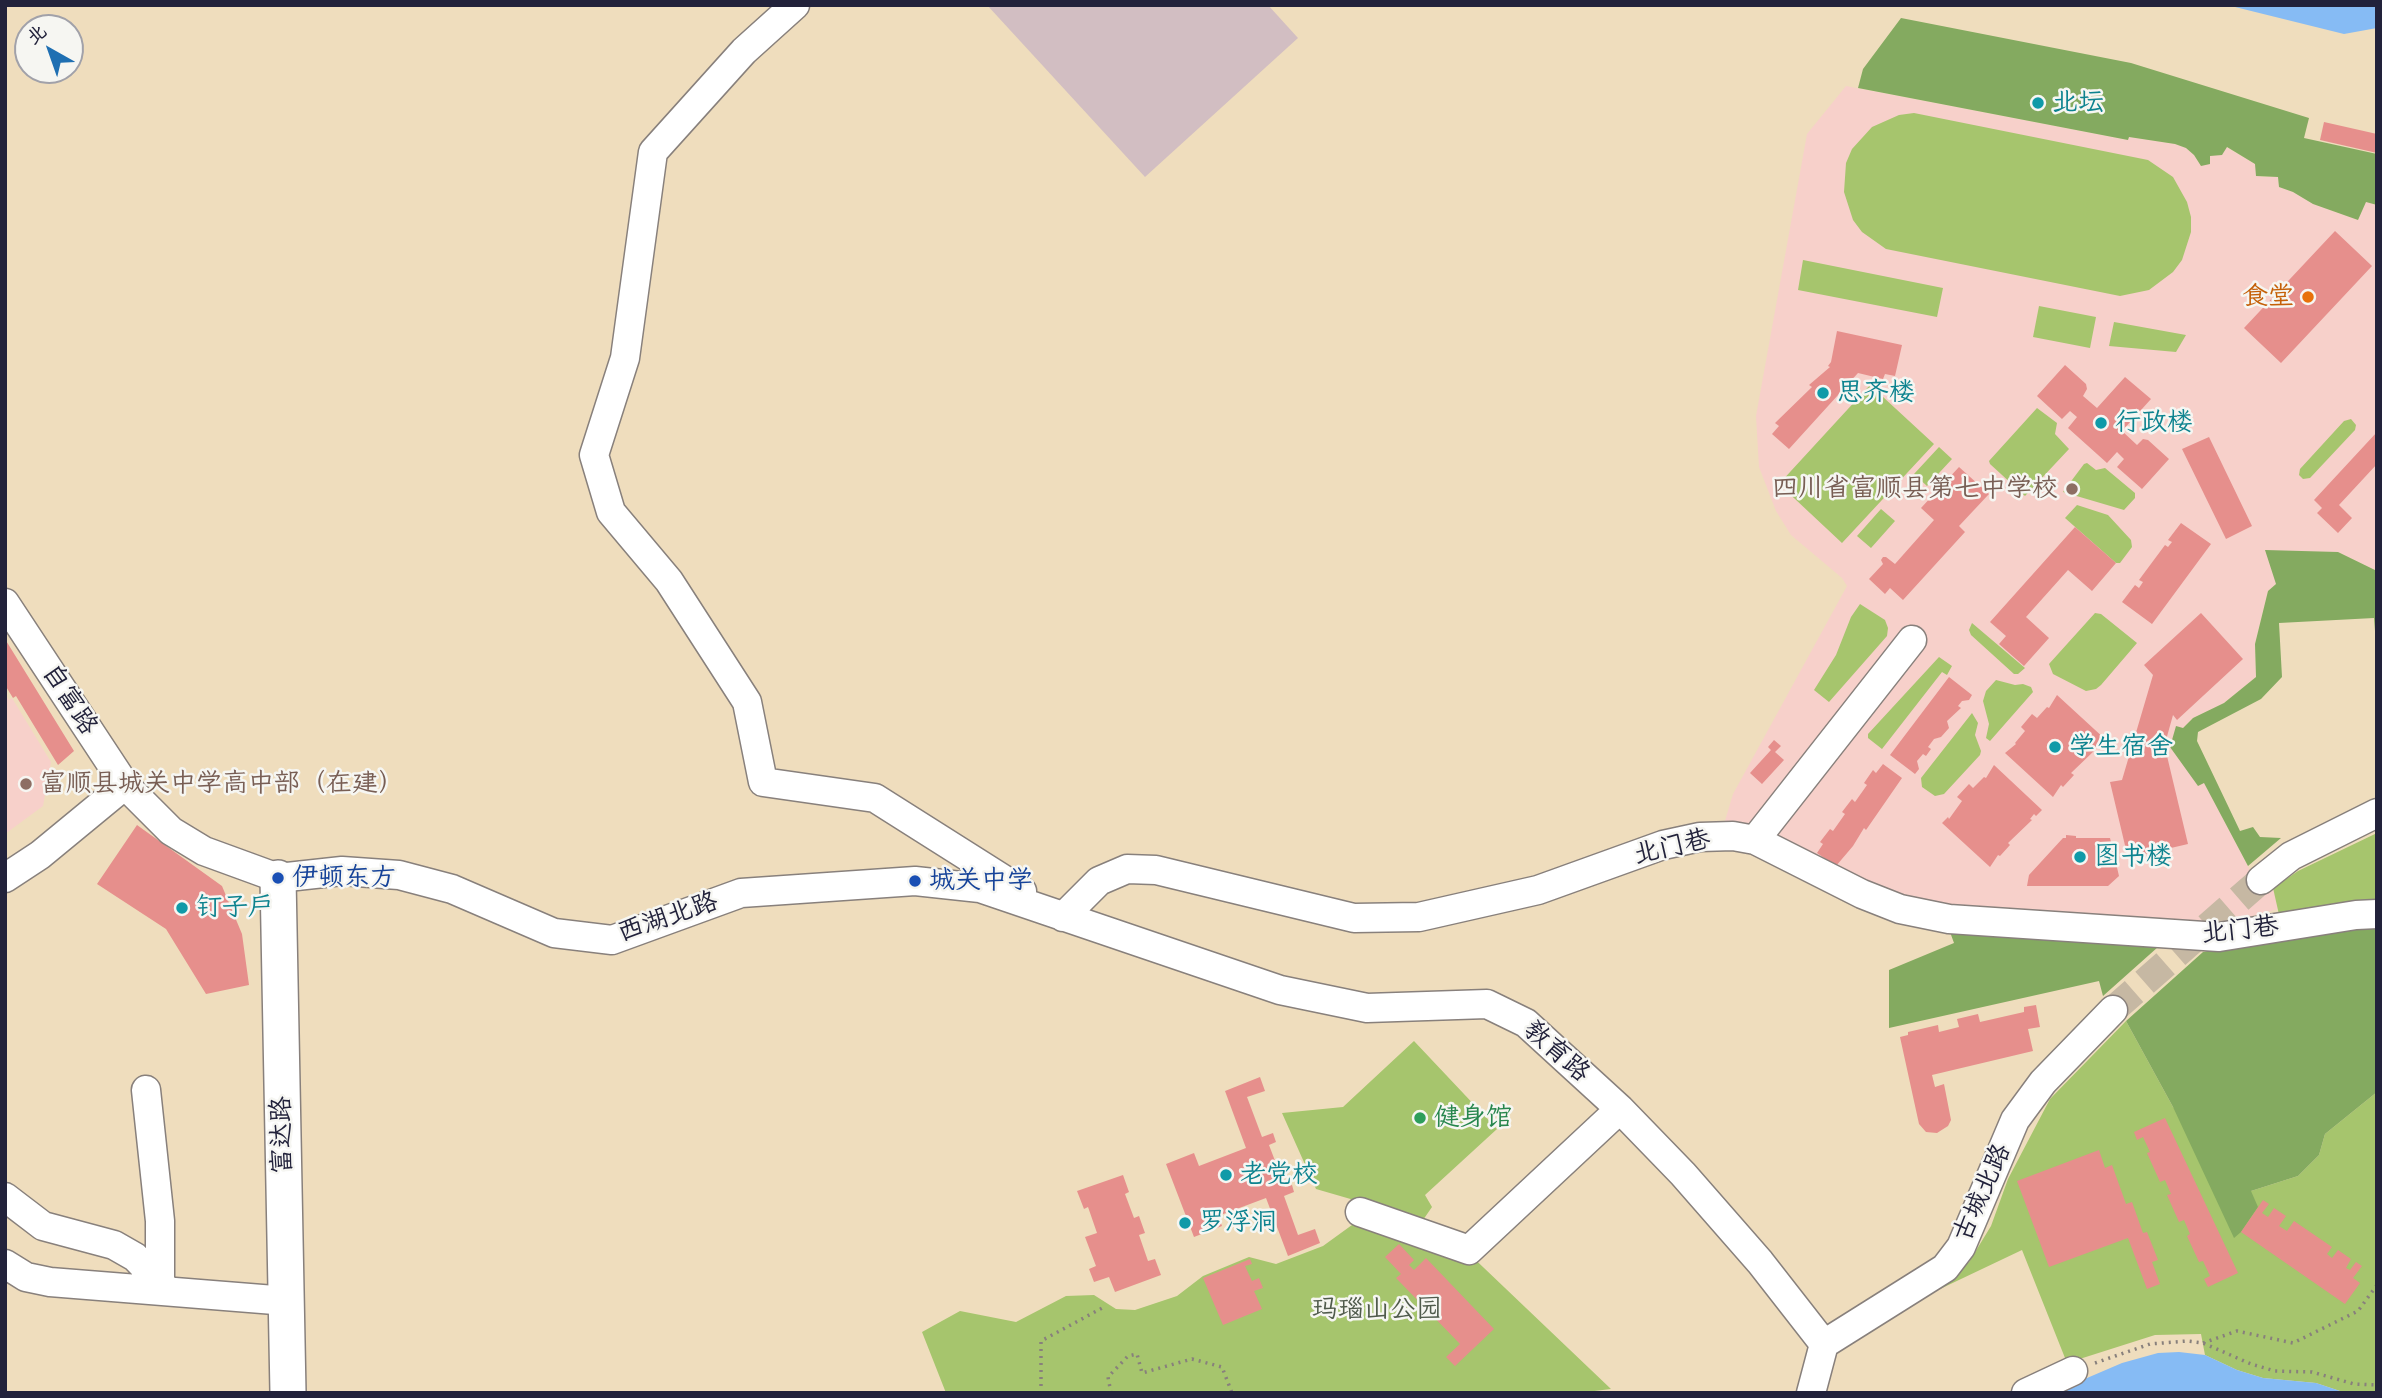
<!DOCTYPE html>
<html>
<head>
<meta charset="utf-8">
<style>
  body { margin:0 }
  #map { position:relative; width:2382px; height:1398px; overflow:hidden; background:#efddbd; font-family:Itim,"LXGW WenKai TC",sans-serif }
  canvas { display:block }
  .frame { position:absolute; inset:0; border:7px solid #22223b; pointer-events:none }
  .north { position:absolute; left:14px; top:14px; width:70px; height:70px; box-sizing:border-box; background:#f6f6f2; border:2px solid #a1a1a9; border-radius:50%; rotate:320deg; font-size:19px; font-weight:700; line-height:28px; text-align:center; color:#22223b }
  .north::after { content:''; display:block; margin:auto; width:24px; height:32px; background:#1f6fb2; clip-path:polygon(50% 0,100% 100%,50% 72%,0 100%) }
</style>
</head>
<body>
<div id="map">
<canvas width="2382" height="1398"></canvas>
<div class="frame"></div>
<div class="north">北</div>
</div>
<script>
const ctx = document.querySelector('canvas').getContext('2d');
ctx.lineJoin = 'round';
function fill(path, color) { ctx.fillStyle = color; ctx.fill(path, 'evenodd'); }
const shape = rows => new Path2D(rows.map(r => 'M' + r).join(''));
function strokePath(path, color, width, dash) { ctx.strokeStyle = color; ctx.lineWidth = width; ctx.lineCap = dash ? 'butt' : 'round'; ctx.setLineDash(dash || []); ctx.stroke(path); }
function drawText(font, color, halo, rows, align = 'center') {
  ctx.font = font + ' Itim,"LXGW WenKai TC",sans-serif'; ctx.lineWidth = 5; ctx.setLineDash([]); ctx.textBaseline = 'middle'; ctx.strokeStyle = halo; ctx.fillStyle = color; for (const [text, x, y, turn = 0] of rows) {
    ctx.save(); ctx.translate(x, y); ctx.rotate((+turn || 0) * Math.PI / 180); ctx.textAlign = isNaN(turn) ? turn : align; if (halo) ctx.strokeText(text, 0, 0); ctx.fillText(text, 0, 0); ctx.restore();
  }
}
const built = shape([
  [1846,86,2127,140,2129,137,2175,144,2186,148,2194,155,2201,166,2210,156,2226,147,2255,164,2261,177,2278,177,2279,187,2293,192,2313,204,2358,220,2366,201,2377,205,2377,571,2338,552,2276,584,2268,591,2255,644,2256,677,2224,703,2193,718,2183,728,2198,786,2204,782,2254,878,2274,889,2278,909,2223,924,1951,907,1906,898,1724,824,1733,794,1847,586,1842,578,1791,535,1776,511,1759,467,1756,416,1807,134],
  [5,694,9,700,12,698,51,762,43,806,5,834]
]);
const industrial = shape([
  [987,5,1268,5,1298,38,1145,177]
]);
const green = shape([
  [1914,113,2148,160,2173,177,2187,202,2191,217,2191,232,2182,260,2173,272,2149,290,2120,296,1886,249,1862,232,1853,220,1844,192,1846,163,1852,149,1872,127,1899,115],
  [1803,260,1943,288,1937,317,1798,290],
  [2039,306,2096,317,2090,348,2033,337],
  [2114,322,2186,335,2176,352,2109,346],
  [1870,385,1934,444,1842,543,1779,484],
  [2037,408,2057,423,2055,434,2069,449,2025,496,1990,464,1989,461],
  [2351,419,2356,425,2355,430,2310,478,2303,479,2299,475,2300,469,2344,421],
  [1939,447,1952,459,1927,486,1914,474],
  [2087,463,2096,470,2105,468,2135,493,2135,498,2124,510,2063,492,2084,464],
  [2077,505,2108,515,2131,540,2132,547,2120,563,2116,563,2065,518],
  [1881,509,1895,521,1871,548,1857,536],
  [1860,604,1885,620,1888,628,1887,636,1829,702,1814,690,1836,655,1851,617],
  [2095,613,2101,614,2137,643,2101,685,2096,689,2086,691,2053,674,2049,664],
  [1972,623,2025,668,2018,674,2014,674,1971,635,1969,630],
  [1939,657,1952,666,1947,675,1942,672,1882,749,1868,738,1868,734],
  [1996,680,2015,685,2023,684,2031,687,2033,692,1990,741,1986,738,1989,724,1983,701,1986,691],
  [1972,713,1978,723,1975,735,1981,751,1980,755,1944,794,1935,796,1922,787,1921,778],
  [2377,833,2377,901,2280,919,2273,888,2298,871],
  [2126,1021,2173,1107,2251,1191,2298,1176,2319,1155,2325,1134,2377,1092,2377,1393,2346,1393,2316,1383,2263,1378,2237,1370,2205,1355,2201,1334,2155,1335,2067,1363,2022,1250,1940,1289,1969,1262,1991,1226,2008,1179,2050,1099],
  [1414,1041,1497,1129,1425,1195,1432,1207,1423,1220,1316,1189,1282,1113,1343,1107],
  [1372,1223,1441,1227,1611,1389,1578,1393,946,1393,922,1332,960,1311,1016,1322,1066,1296,1094,1295,1116,1309,1135,1310,1177,1296,1203,1276,1249,1257,1276,1264,1323,1246,1352,1225]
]);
const forest = shape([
  [1901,18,2131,63,2309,118,2304,138,2377,154,2377,205,2366,202,2358,220,2313,204,2293,192,2279,187,2278,177,2256,176,2255,164,2227,147,2222,155,2210,156,2210,164,2201,166,2194,155,2186,148,2175,144,2129,137,2128,140,1858,88,1863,69],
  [2265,550,2338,552,2377,571,2377,631,2375,631,2374,618,2279,623,2282,677,2261,699,2198,732,2197,741,2240,831,2253,827,2260,837,2281,838,2248,866,2204,783,2198,786,2170,747,2176,726,2183,728,2193,718,2224,703,2256,677,2255,644,2268,591,2276,584],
  [2377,922,2377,1092,2325,1134,2319,1155,2298,1176,2251,1191,2258,1207,2241,1232,2234,1238,2173,1107,2126,1021,2203,952,2252,941],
  [1950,932,2158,947,2103,996,2099,981,1889,1028,1889,970,1954,943]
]);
const water = shape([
  [2227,5,2377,5,2377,28,2344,34],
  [2179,1352,2205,1355,2237,1370,2263,1378,2316,1383,2346,1393,2060,1393,2080,1381,2122,1363,2158,1353]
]);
const building = shape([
  [2324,122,2377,134,2377,153,2320,140],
  [2335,231,2372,266,2281,363,2244,328],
  [1837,331,1902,345,1895,376,1885,374,1883,379,1858,373,1789,449,1772,434,1779,426,1775,423,1812,387,1809,385,1830,367,1828,366,1831,362],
  [2065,365,2086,384,2087,389,2083,396,2097,408,2125,377,2151,399,2122,431,2137,445,2143,439,2148,440,2169,459,2142,489,2117,467,2124,459,2117,452,2107,463,2068,428,2077,417,2070,411,2062,419,2037,396],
  [2377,432,2377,464,2339,505,2352,518,2338,533,2317,513,2322,508,2314,500],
  [2209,437,2252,526,2226,539,2182,449],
  [1959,467,1989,494,1959,526,1965,532,1903,600,1890,588,1885,594,1869,579,1883,564,1881,560,1883,557,1886,557,1895,564,1934,520,1921,508],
  [2181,523,2211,544,2152,624,2122,602,2135,585,2139,588,2143,582,2139,580,2165,545,2168,547,2172,542,2168,540],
  [2075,527,2116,563,2092,591,2068,570,2026,617,2049,638,2024,666,1999,644,2006,636,1990,622],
  [2201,613,2243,659,2177,720,2173,715,2161,758,2167,756,2188,844,2128,858,2110,782,2122,780,2153,675,2144,665],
  [5,639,74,751,58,765,16,696,13,698,5,685],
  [1949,677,1972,695,1969,700,1962,701,1958,706,1961,708,1947,721,1949,728,1941,737,1934,739,1928,747,1931,749,1926,756,1923,754,1917,761,1919,769,1915,774,1890,755],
  [2057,695,2106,740,2100,746,2098,744,2094,749,2095,750,2071,773,2074,775,2063,787,2061,785,2053,797,2005,753,2016,744,2015,743,2025,731,2021,727,2032,714,2037,718,2047,707,2049,708],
  [1774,740,1781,746,1775,752,1784,760,1762,784,1750,773,1771,750,1768,747],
  [1883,764,1902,778,1866,830,1864,828,1853,846,1836,866,1817,853,1823,844,1820,842,1830,829,1833,831,1845,814,1842,812,1852,799,1855,802,1867,785,1864,783,1873,770,1876,773],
  [1994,765,2042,810,2036,816,2034,814,2030,819,2032,820,2008,843,2010,845,2000,856,1998,855,1990,867,1942,823,1948,817,1949,819,1962,801,1957,797,1969,784,1973,788,1984,777,1986,778],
  [137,825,222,886,242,934,249,985,206,994,166,929,97,884],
  [2066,835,2076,836,2076,838,2110,838,2119,876,2108,886,2027,886,2029,875,2063,838,2066,838],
  [2036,1005,2040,1027,2028,1029,2033,1051,1932,1075,1935,1087,1944,1084,1951,1120,1948,1126,1937,1133,1926,1132,1919,1124,1900,1037,1908,1035,1908,1032,1938,1025,1939,1032,1959,1027,1957,1019,1978,1014,1980,1022,2024,1012,2024,1007],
  [1260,1077,1265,1091,1247,1097,1262,1137,1273,1133,1276,1142,1269,1145,1285,1187,1292,1185,1294,1192,1284,1196,1298,1235,1315,1229,1320,1243,1288,1256,1266,1198,1218,1216,1222,1226,1194,1237,1166,1164,1194,1153,1199,1166,1246,1148,1225,1091],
  [2165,1118,2238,1273,2208,1287,2204,1279,2210,1276,2203,1261,2199,1262,2187,1236,2190,1234,2184,1220,2179,1222,2167,1195,2171,1194,2165,1180,2160,1182,2147,1153,2150,1152,2143,1137,2137,1140,2134,1132],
  [2099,1150,2105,1168,2112,1165,2126,1204,2132,1202,2143,1233,2147,1232,2158,1260,2152,1262,2160,1284,2147,1289,2128,1238,2049,1267,2017,1181],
  [1123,1175,1129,1192,1125,1194,1134,1218,1139,1216,1145,1233,1139,1235,1148,1261,1155,1259,1161,1275,1115,1292,1109,1277,1094,1282,1089,1269,1096,1266,1085,1237,1097,1233,1088,1207,1084,1209,1077,1191],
  [2263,1200,2269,1204,2262,1213,2268,1217,2274,1208,2286,1216,2279,1226,2287,1231,2294,1221,2332,1247,2327,1254,2332,1258,2338,1250,2351,1259,2346,1268,2350,1270,2356,1262,2362,1266,2353,1278,2360,1283,2345,1304,2241,1232],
  [1399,1244,1414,1260,1409,1265,1414,1270,1426,1258,1494,1329,1455,1366,1446,1357,1460,1344,1396,1278,1401,1274,1385,1257],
  [1250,1259,1252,1264,1245,1266,1252,1281,1259,1278,1263,1288,1254,1291,1262,1309,1223,1325,1203,1278]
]);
const minorTunnel = shape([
  [2113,1010,2261,880]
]);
const path = shape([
  [2203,1343,2237,1331,2293,1343,2358,1311,2377,1285],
  [2095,1363,2150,1344,2187,1341,2203,1343,2251,1364,2275,1371,2312,1372,2354,1384,2377,1385],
  [1041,1393,1041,1341,1104,1307],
  [1111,1393,1108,1377,1128,1356,1137,1354,1142,1373,1192,1359,1222,1367,1232,1393]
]);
const minor = shape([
  [795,5,744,51,653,152,625,358,594,455,611,512,669,581,747,702,763,782,875,798,1022,891],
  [5,603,125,785,171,831,204,851,278,878,342,871,399,875,452,889,554,933,612,940,741,893,915,881,980,888,1280,990,1367,1008,1487,1004,1526,1023,1620,1109,1683,1174,1760,1262,1824,1344],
  [1755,840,1912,640],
  [5,878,40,855,125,785],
  [2261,880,2291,856,2377,813],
  [1063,917,1099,881,1127,869,1156,870,1354,918,1419,917,1538,890,1663,845,1700,837,1733,836,1755,840,1862,894,1900,909,1949,919,2219,937,2356,915,2377,914],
  [146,1090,160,1221,160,1284],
  [5,1197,43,1226,114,1245,135,1257,166,1289],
  [1360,1212,1469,1250,1620,1109],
  [5,1264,26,1277,50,1282,287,1301],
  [1824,1344,1945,1268,1961,1247,2015,1120,2043,1082,2113,1010],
  [1811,1393,1824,1344],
  [2026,1393,2073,1371]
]);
const major = shape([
  [278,878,288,1393]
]);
const markers = [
  [2038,103,7,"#0f9aa8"],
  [2308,297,7,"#e8710a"],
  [1823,393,7,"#0f9aa8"],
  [2101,423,7,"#0f9aa8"],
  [2072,489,7,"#8d6e63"],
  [2055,747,7,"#0f9aa8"],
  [26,784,7,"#8d6e63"],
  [2080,857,7,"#0f9aa8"],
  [278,878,7,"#1a4fb4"],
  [915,881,7,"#1a4fb4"],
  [182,908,7,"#0f9aa8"],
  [1420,1118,7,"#2e9e5b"],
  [1226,1175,7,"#0f9aa8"],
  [1185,1223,7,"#0f9aa8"]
];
const cultureNames = [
  ["北坛",2052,103],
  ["思齐楼",1837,393],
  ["行政楼",2115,423],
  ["学生宿舍",2069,747],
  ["图书楼",2094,857],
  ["钉子户",196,908],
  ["老党校",1240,1175],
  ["罗浮洞",1199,1223]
];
const foodNames = [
  ["食堂",2294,297]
];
const educationNames = [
  ["四川省富顺县第七中学校",2058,489],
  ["富顺县城关中学高中部（在建）",40,784,"left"]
];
const streetNames = [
  ["自富路",69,700,57],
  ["北门巷",1672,848,-13],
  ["西湖北路",668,918,-19],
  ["北门巷",2240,931,-6],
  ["教育路",1556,1052,41],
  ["富达路",283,1135,-91],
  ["古城北路",1983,1193,-66]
];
const transitNames = [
  ["伊顿东方",292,878],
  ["城关中学",929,881]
];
const leisureNames = [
  ["健身馆",1434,1118]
];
const parkNames = [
  ["玛瑙山公园",1377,1310]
];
fill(built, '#f7d0ca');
fill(industrial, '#d2bec2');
fill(green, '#a6c56d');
fill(forest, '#84aa60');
fill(water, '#86bbf4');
fill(building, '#e68f8c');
strokePath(minorTunnel, '#c6b8a3', 28, [28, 14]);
strokePath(minor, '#88807c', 31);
strokePath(major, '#88807c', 38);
strokePath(path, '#88807c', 3.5, [2, 5]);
strokePath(minor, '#fff', 28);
strokePath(major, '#fff', 35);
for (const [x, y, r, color] of markers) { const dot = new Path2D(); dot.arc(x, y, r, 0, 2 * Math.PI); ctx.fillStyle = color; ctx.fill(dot); strokePath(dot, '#f6f6f2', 2.5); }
drawText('26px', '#0d838f', '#f6f6f2', cultureNames, 'left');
drawText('26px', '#c56008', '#f6f6f2', foodNames, 'right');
drawText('26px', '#785e54', '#f6f6f2', educationNames, 'right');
drawText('26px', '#22223b', '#f6f6f2', streetNames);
drawText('26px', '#164399', '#f6f6f2', transitNames, 'left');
drawText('26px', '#27864d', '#f6f6f2', leisureNames, 'left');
drawText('26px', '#505b4c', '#f6f6f2', parkNames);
</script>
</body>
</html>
